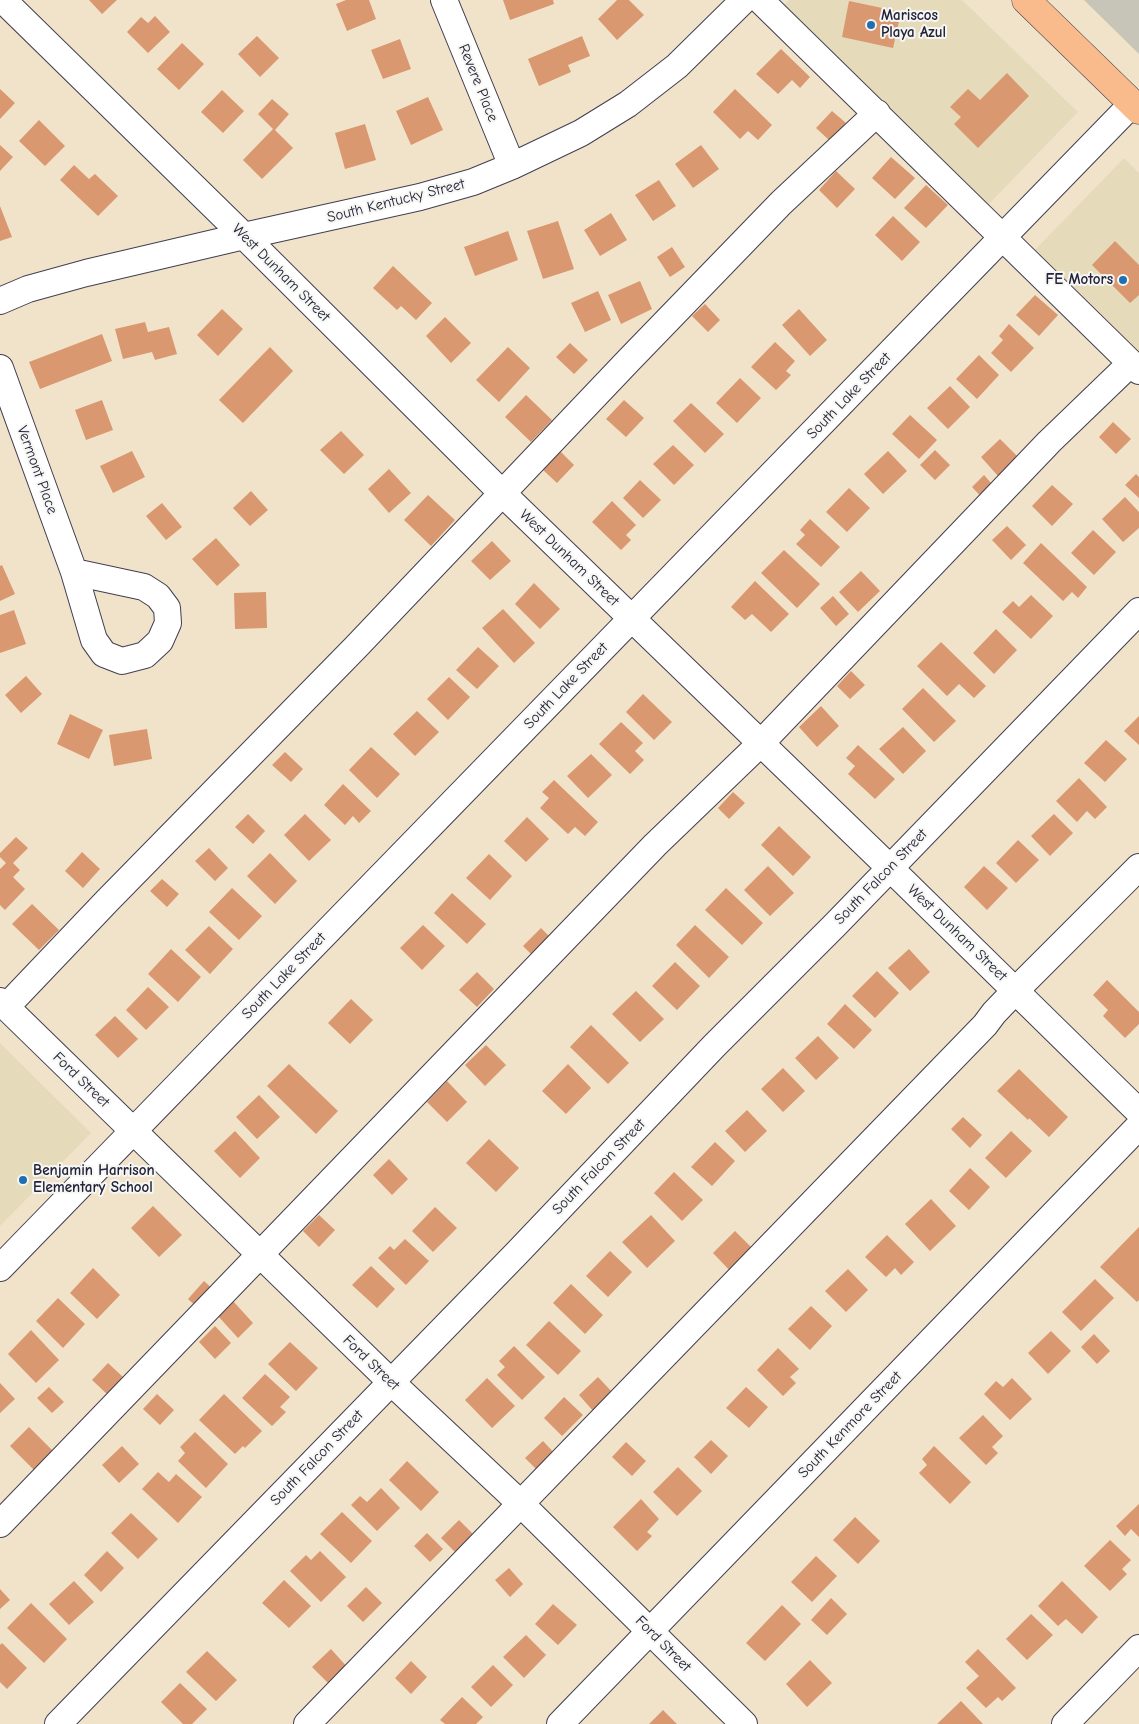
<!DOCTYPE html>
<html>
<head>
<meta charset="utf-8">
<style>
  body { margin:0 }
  canvas { display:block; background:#f1e3ca }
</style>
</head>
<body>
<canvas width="1139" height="1724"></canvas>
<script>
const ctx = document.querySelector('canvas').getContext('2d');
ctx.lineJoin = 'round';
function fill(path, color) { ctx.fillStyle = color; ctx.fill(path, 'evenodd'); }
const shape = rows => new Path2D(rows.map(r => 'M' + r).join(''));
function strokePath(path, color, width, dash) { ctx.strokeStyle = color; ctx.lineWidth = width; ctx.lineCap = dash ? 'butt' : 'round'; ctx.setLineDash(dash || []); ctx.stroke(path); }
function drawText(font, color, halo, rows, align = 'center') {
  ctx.font = font + ' "Comic Neue",sans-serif'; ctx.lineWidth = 4; ctx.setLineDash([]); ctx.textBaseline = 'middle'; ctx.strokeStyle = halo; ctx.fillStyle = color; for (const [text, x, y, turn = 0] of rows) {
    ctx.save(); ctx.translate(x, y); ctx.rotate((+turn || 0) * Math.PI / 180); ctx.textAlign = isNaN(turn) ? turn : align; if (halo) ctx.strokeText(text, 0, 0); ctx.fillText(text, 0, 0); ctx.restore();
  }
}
const built = shape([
  [789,0,962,0,1078,112,984,209,779,11],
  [1124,158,1139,173,1139,361,1030,255],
  [0,1043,91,1133,0,1226]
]);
const industrial = shape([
  [1084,0,1139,0,1139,54]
]);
const building = shape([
  [89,0,117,0,102,14],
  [346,0,369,0,376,19,347,31,336,4],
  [503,0,553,0,554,4,510,20],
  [617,0,629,0,644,15,617,40,598,19],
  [849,1,901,12,893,48,842,37],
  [155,16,170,32,148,53,127,32,141,17,148,23],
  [257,36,279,58,260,77,238,54],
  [582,36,590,56,568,65,571,72,539,86,528,59],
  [400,39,411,69,383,79,371,50],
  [182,43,204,64,179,90,157,69],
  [781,49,810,77,800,88,792,80,778,94,756,74],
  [1007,73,1029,96,978,148,954,124,961,117,950,107,968,89,980,100],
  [0,89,15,103,0,119],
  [735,89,772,125,758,140,748,131,740,139,713,112],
  [222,90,244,111,223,133,201,112],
  [428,97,443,130,411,145,396,111],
  [272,99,289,114,275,130,293,148,262,179,243,160,273,129,258,114],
  [832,111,846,123,830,141,816,128],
  [39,120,65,146,45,166,19,141],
  [365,124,376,160,345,169,335,133],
  [0,145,13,157,0,171],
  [701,145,719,169,693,188,675,164],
  [891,157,915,178,895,199,872,178],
  [74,165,89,179,95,174,118,196,98,216,60,180],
  [836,171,855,189,837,208,819,190],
  [659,180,676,206,653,221,635,195],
  [926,185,948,205,926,228,904,208],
  [0,206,12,237,0,241],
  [611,213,627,240,600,256,584,230],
  [893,216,920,242,902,261,875,235],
  [558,221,574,269,543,279,527,231],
  [508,231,518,260,475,276,464,247],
  [1115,241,1139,265,1139,295,1130,303,1092,265],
  [672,247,685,267,670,277,657,257],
  [393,266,432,303,416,320,401,306,397,310,373,288],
  [640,281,652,309,621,324,608,295],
  [598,291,611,320,585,332,571,303],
  [1035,295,1058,315,1039,336,1016,315],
  [705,304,720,320,708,332,692,316],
  [222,309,243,329,218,356,197,335],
  [799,309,827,340,810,356,782,325],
  [445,317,471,343,451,363,426,336],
  [145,322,148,332,169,327,177,354,155,360,152,352,123,359,115,329],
  [1009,324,1034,348,1011,372,991,353,1003,340,999,336],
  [102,334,112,361,40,389,29,362],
  [775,342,795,361,786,371,791,375,776,390,751,367],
  [570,343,588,360,574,374,556,357],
  [270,347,293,371,243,423,219,400],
  [508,347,530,368,499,402,476,380],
  [979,355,999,375,977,399,956,379],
  [740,378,761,398,737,423,716,403],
  [950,386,970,407,948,429,927,408],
  [526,395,552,420,531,442,505,417],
  [102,400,113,430,86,440,75,410],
  [624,400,644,418,626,437,606,419],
  [691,403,724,434,705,453,673,421],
  [910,415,937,440,919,459,892,434],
  [1113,422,1131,439,1116,454,1099,437],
  [341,431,364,455,344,474,320,450],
  [1000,439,1018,457,998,476,981,457],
  [673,445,694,465,674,485,653,464],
  [935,450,950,465,935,480,920,465],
  [132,451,145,477,113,493,100,466],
  [560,451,574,465,557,483,542,469],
  [888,451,907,471,883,494,864,474],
  [389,469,411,493,389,513,368,489],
  [1136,474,1139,477,1139,498,1125,485],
  [984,475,998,491,986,502,972,487],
  [640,480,661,500,643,518,623,498],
  [1052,485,1073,504,1052,526,1032,506],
  [849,488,870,508,847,532,826,512],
  [251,491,268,510,250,526,233,508],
  [428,495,455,520,431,546,404,520],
  [1125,497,1139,512,1139,528,1123,542,1102,519],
  [612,501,636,525,626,535,631,540,621,550,592,522],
  [162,503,182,527,166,540,146,516],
  [810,519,840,547,821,567,796,544,805,535,800,530],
  [1007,526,1026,545,1011,560,992,540],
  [1093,530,1116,552,1094,575,1071,553],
  [216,538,240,565,217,586,192,559],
  [492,541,511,561,490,580,471,561],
  [1041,543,1087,587,1078,598,1072,592,1063,601,1023,563],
  [784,550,820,584,797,608,761,573],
  [2,565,15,594,0,601,0,566],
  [861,571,880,591,858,612,839,592],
  [755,581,789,614,771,632,752,614,745,620,731,607],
  [534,583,560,609,540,629,515,604],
  [266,592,267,628,235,629,234,593],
  [1031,595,1053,616,1031,639,1002,612,1013,601,1019,607],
  [833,596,849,614,836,626,820,608],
  [503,609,535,643,514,663,482,628],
  [14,610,26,644,0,653,0,615],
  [996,629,1017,650,994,674,973,653],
  [941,642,986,686,974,698,959,684,947,696,917,666],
  [478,647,499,666,477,689,456,670],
  [851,671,865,685,850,699,837,686],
  [26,676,42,694,21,713,5,695],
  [449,677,470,697,448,720,427,699],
  [923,688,956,721,934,742,902,709],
  [643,694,672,722,654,740,626,712],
  [821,706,839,726,817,747,799,727],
  [417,711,439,732,415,756,393,734],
  [70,714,103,730,89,759,57,744],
  [1139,716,1139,745,1124,731],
  [621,722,643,743,635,751,644,760,630,774,599,744],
  [903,727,926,751,903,774,879,749],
  [147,729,152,759,114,766,109,735],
  [1106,740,1127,759,1105,782,1084,763],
  [858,745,895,779,875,799,848,774,855,766,846,758],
  [371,747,400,774,377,798,349,770],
  [285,752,303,769,291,782,272,765],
  [591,754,612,775,588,798,567,776],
  [1079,778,1107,807,1095,819,1087,811,1077,822,1056,801],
  [554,780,598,822,585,836,575,827,568,834,540,808,549,798,542,792],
  [343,784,371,811,359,823,353,816,345,825,324,805],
  [733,792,745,803,729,819,718,808],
  [248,814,265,831,253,844,235,827],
  [305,814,331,840,309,861,284,835],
  [1054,814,1073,833,1050,856,1031,836],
  [527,817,549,839,526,862,504,841],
  [779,826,811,857,793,876,761,845],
  [16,837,28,848,13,863,20,870,13,877,25,889,5,910,0,905,0,869,6,863,0,857,0,853],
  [1018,840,1039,860,1016,883,996,863],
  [209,848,228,868,215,881,195,861],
  [82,852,100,869,83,888,65,871],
  [270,853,297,881,275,904,247,876],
  [489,854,512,876,490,900,466,878],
  [768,866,794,893,770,916,744,890],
  [984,866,1008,888,987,910,964,887],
  [162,879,179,894,167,907,150,891],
  [232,888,262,916,239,940,209,912],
  [726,888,763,923,742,945,705,910],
  [452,893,486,924,467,944,434,913],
  [32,904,59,930,39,950,12,924],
  [423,925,445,946,422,970,400,948],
  [695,925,729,957,709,978,676,945],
  [209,926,233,949,210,974,185,950],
  [541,928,556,943,538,961,523,946],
  [171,949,201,977,178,1002,148,974],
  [909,949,930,972,910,991,888,968],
  [675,962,700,986,677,1010,652,986],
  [877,971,899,993,875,1018,852,996],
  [477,972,494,989,477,1007,459,990],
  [1107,980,1139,1012,1139,1024,1125,1038,1103,1016,1108,1010,1093,995],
  [148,987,169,1007,146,1030,126,1010],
  [636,991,664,1019,640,1042,612,1014],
  [351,999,373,1020,350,1044,328,1023],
  [845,1004,872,1030,854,1049,827,1024],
  [115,1016,138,1039,118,1058,95,1035],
  [591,1025,629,1063,608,1084,570,1047],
  [818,1036,839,1058,816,1080,795,1058],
  [486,1045,506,1065,485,1086,465,1065],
  [289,1064,338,1111,316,1134,267,1086],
  [568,1064,591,1088,566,1114,542,1091],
  [783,1068,805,1091,783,1112,761,1089],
  [1019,1069,1068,1117,1049,1137,1029,1118,1028,1120,997,1091],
  [447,1081,467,1102,447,1122,427,1102],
  [259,1095,280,1117,257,1139,236,1117],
  [747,1110,767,1131,745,1152,725,1131],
  [963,1117,982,1135,970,1148,951,1129],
  [235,1131,260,1158,240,1178,214,1151],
  [1011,1131,1032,1151,1006,1178,985,1158],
  [489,1139,519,1168,496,1192,466,1163],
  [715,1142,735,1161,712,1186,691,1167],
  [389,1159,408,1179,392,1195,373,1175],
  [970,1168,990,1187,969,1210,949,1191],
  [674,1172,703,1200,682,1221,654,1193],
  [931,1199,956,1226,930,1251,905,1224],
  [153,1206,182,1235,159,1257,131,1228],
  [435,1207,457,1228,433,1252,412,1231],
  [319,1215,335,1230,319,1247,303,1231],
  [651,1215,675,1241,647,1268,622,1242],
  [1139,1227,1139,1300,1137,1302,1100,1267],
  [735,1231,756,1252,734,1275,713,1253],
  [887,1235,914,1262,901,1275,895,1268,886,1277,865,1257],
  [405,1239,429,1261,406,1285,378,1258,390,1246,394,1250],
  [610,1251,632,1272,608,1297,586,1276],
  [371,1266,395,1289,377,1308,352,1285],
  [93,1268,120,1295,97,1319,70,1293],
  [848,1269,868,1290,846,1312,825,1291],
  [1095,1279,1114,1298,1081,1331,1062,1312],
  [204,1281,216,1292,200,1310,188,1299],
  [571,1284,603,1315,585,1334,553,1303],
  [58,1298,85,1324,63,1348,36,1321],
  [233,1301,253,1323,238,1338,218,1316],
  [811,1306,832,1326,810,1350,788,1329],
  [549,1321,581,1351,558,1375,526,1345],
  [215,1326,231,1343,215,1359,199,1342],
  [31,1330,59,1360,36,1383,8,1354],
  [1051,1331,1071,1351,1048,1374,1028,1353],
  [1094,1334,1110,1351,1097,1364,1081,1347],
  [290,1342,318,1368,296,1391,268,1364],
  [514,1346,545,1377,522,1400,497,1375,505,1367,499,1361],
  [778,1348,799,1369,790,1377,796,1383,783,1396,757,1370],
  [108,1363,124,1378,108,1395,92,1380],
  [265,1374,290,1397,280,1407,286,1412,272,1426,242,1398],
  [598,1377,613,1393,594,1412,579,1395],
  [487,1378,515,1406,492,1428,465,1400],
  [1012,1378,1032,1399,1010,1420,984,1394,996,1381,1003,1387],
  [0,1383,15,1399,0,1413],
  [49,1387,64,1402,52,1413,37,1398],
  [746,1387,768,1407,749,1428,726,1408],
  [157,1394,174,1410,160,1425,143,1409],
  [224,1394,262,1431,245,1448,243,1446,235,1454,199,1420],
  [564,1397,583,1415,562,1436,544,1418],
  [983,1415,1003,1436,992,1447,998,1453,986,1465,959,1438],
  [29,1427,59,1457,40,1476,10,1446],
  [195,1432,228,1464,206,1488,178,1461,185,1453,180,1447],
  [711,1440,728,1456,711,1474,694,1457],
  [543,1441,558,1457,541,1474,525,1458],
  [626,1442,646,1461,632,1476,612,1457],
  [122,1446,139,1464,119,1483,102,1465],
  [934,1446,971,1482,950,1504,919,1473,927,1465,922,1459],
  [407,1461,439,1492,421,1511,389,1480],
  [678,1467,702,1491,677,1516,653,1492],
  [158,1472,169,1482,176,1474,202,1497,178,1523,142,1489],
  [381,1488,400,1508,377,1531,351,1505,360,1496,367,1502],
  [641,1499,659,1519,647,1532,652,1536,637,1551,613,1527],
  [1139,1504,1139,1537,1131,1529,1125,1536,1116,1526],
  [342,1512,372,1541,351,1563,320,1534],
  [131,1513,158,1539,138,1559,111,1533],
  [855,1517,880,1541,858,1564,833,1540],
  [459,1520,479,1540,461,1558,441,1538],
  [427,1533,443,1549,430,1562,414,1546],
  [1110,1540,1131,1560,1122,1569,1127,1574,1110,1591,1084,1566],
  [107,1551,124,1568,101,1592,84,1575],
  [320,1551,346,1577,321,1602,290,1571,306,1555,311,1560],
  [816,1556,837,1576,812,1602,791,1582],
  [509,1568,523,1584,510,1597,495,1580],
  [284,1580,311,1606,289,1628,262,1603],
  [74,1581,94,1602,69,1625,49,1604],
  [1062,1581,1098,1617,1082,1634,1066,1619,1058,1626,1038,1606],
  [366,1587,382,1603,363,1622,347,1606],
  [0,1589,10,1600,0,1609],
  [831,1598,847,1614,827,1635,811,1620],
  [31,1603,67,1639,44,1663,7,1628],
  [553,1604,577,1625,558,1645,535,1624],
  [782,1605,801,1624,765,1661,746,1643],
  [1031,1614,1053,1635,1027,1660,1006,1639],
  [526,1635,546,1655,524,1678,503,1657],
  [2,1643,27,1668,7,1689,0,1682,0,1645],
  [331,1649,349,1669,331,1686,312,1667],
  [978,1649,1016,1688,1002,1701,998,1697,986,1708,966,1688,979,1676,965,1662],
  [207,1651,237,1680,216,1701,186,1672],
  [810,1660,832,1683,807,1707,786,1684],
  [411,1661,427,1677,411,1694,395,1678],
  [493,1665,513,1685,491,1707,471,1687],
  [180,1683,207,1709,192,1724,183,1724,161,1702],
  [462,1697,483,1717,476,1724,445,1724,440,1720],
  [961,1701,983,1724,937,1724],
  [663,1710,677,1724,649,1724]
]);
const minor = shape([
  [3,0,244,236,502,493,890,868,1139,1112],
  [444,0,512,166],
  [760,0,1139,371],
  [0,301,28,289,86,273,244,236,420,197,473,182,512,166,581,133,628,104,677,66,744,0],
  [0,368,74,572,94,640,104,654,122,661,145,655,160,641,168,623,167,608,158,596,144,587,74,572],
  [0,1001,391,1382,521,1504,744,1724],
  [6,1007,107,901,356,647,629,360,781,203,877,113],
  [0,1268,1132,104],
  [0,1524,655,845,761,743,1049,442,1131,363],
  [58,1724,517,1253,714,1046,836,924,1139,611],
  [307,1724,985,1025,994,1013,1016,990,1139,867],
  [560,1724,1139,1126],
  [1065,1724,1139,1648]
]);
const major = shape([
  [1026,0,1139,110]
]);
const markers = [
  [871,25,5,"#1f6fb2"],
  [1123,280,5,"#1f6fb2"],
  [23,1180,5,"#1f6fb2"]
];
const poiNames = [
  ["Mariscos",881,16],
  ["Playa Azul",881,33],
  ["FE Motors",1113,280,"right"],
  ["Benjamin Harrison",33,1171],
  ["Elementary School",33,1188]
];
const streetNames = [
  ["Revere Place",478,83,68],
  ["South Kentucky Street",396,201,-14],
  ["West Dunham Street",281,273,45],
  ["South Lake Street",849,396,-46],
  ["Vermont Place",37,470,70],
  ["West Dunham Street",569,558,44],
  ["South Lake Street",566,686,-46],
  ["South Falcon Street",881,877,-46],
  ["West Dunham Street",957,933,44],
  ["South Lake Street",284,976,-46],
  ["Ford Street",81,1080,44],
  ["South Falcon Street",599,1167,-46],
  ["Ford Street",371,1363,44],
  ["South Kenmore Street",850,1425,-46],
  ["South Falcon Street",317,1458,-46],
  ["Ford Street",663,1644,45]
];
fill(built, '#e5daba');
fill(industrial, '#c7c4b8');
fill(building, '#d9986f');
strokePath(minor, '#413f50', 28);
strokePath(major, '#413f50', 29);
strokePath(minor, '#fff', 26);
strokePath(major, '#fabb8c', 28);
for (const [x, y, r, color] of markers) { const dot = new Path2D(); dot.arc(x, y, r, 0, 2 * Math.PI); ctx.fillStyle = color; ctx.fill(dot); strokePath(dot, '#f6f6f2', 2); }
drawText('bold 15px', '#22223b', '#f6f6f2', poiNames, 'left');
drawText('15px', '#22223b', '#f6f6f2', streetNames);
</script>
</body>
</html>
